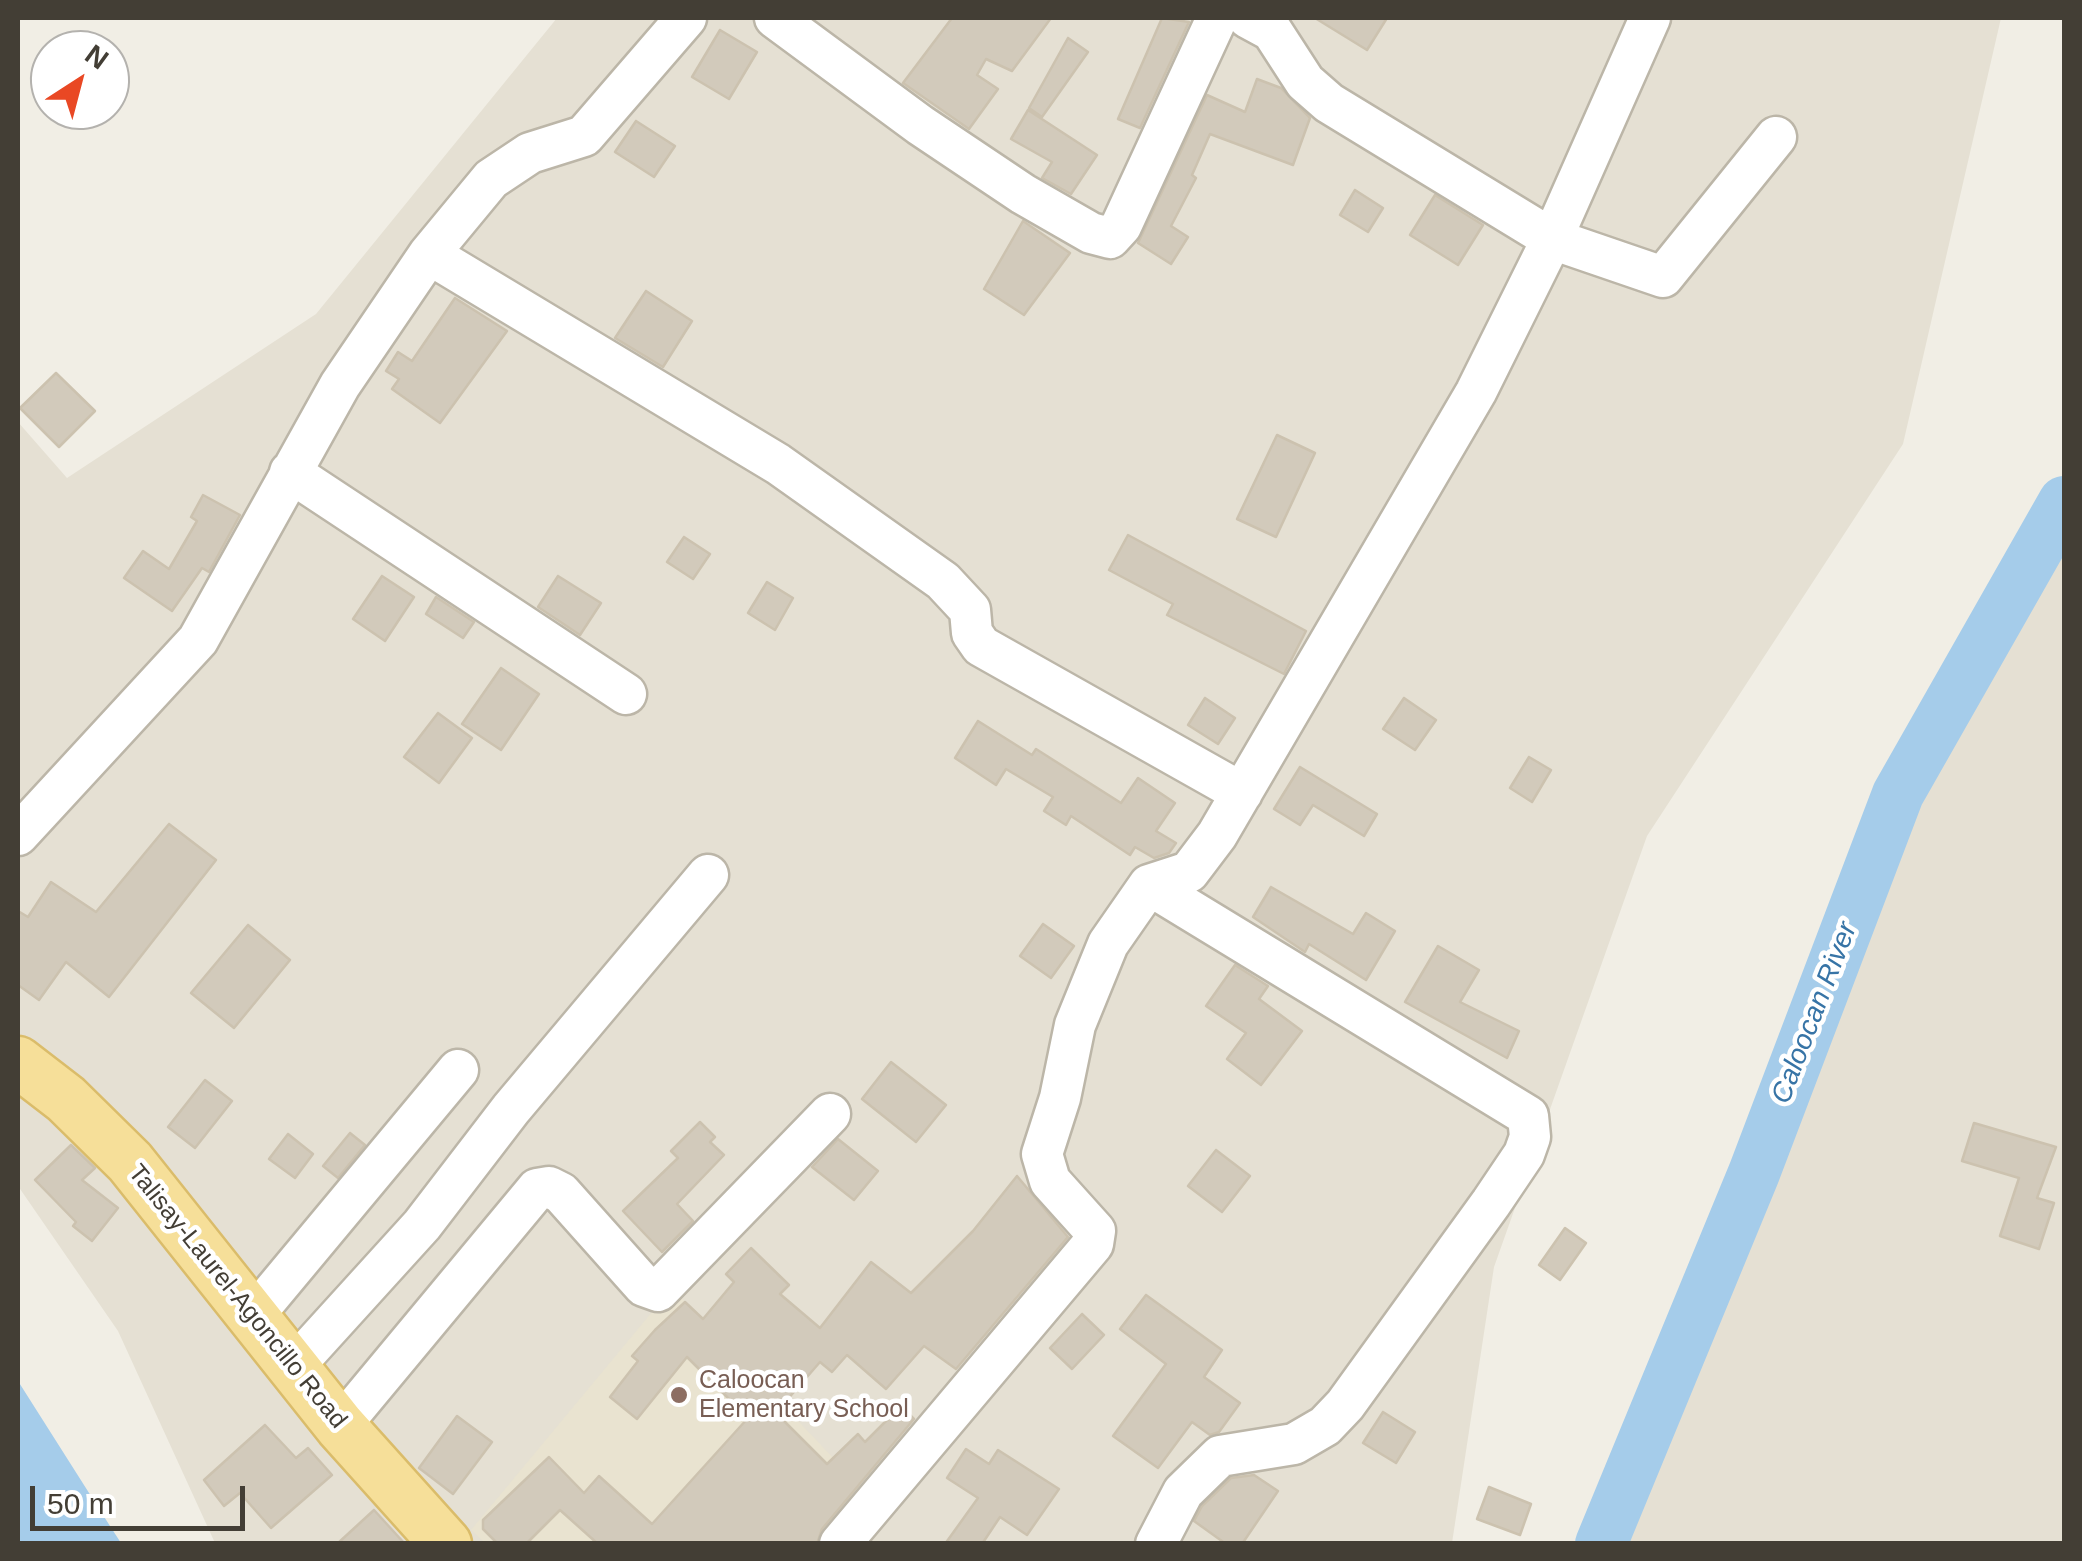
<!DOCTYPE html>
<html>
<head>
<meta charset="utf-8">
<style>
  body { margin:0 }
  #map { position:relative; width:2082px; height:1561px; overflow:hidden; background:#f1eee5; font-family:Arial,sans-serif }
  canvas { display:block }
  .frame { position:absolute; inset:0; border:20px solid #433e35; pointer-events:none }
  .north { position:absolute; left:30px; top:30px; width:100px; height:100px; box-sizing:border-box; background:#fff; border:2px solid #b4b2ae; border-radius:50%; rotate:36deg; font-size:28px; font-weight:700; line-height:40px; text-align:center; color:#433e35 }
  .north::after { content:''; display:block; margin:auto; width:35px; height:45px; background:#e94824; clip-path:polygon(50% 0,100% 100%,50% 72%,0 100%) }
  .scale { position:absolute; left:30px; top:1486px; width:215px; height:45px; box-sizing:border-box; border:5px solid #433e35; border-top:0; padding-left:12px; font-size:30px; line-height:35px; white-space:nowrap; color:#433e35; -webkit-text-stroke:8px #fff; paint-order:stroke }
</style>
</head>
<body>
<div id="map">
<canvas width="2082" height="1561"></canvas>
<div class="frame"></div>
<div class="north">N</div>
<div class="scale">50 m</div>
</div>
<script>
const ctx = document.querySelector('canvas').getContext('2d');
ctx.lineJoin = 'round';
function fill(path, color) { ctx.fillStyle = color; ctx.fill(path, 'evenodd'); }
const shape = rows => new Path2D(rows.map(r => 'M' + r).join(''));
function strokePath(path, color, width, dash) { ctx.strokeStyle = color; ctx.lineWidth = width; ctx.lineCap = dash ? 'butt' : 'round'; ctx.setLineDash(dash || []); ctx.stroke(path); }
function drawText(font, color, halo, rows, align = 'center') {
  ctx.font = font + ' Arial,sans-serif'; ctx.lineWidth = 9; ctx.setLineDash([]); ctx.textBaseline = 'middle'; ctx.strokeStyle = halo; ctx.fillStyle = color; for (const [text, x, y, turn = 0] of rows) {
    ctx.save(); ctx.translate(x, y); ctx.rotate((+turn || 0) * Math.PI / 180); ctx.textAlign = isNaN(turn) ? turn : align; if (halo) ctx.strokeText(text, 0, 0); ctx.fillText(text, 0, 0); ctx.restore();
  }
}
const residential = shape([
  [557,18,2001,18,1903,444,1647,836,1494,1267,1452,1543,215,1543,118,1331,18,1186,18,422,67,478,316,314],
  [2064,521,2064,1543,1612,1544,1811,1067,1909,798]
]);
const education = shape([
  [672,1288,875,1502,839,1543,486,1544,471,1530]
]);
const water = shape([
  [18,1381,110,1526,121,1543,18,1543]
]);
const river = shape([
  [1601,1544,1754,1173,1898,794,2064,502]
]);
const building = shape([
  [952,18,1051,18,1012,71,986,59,977,75,998,89,969,129,903,83,952,18],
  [1162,18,1189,22,1140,128,1118,119,1162,18],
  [1315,18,1387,18,1367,50,1315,18],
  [720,30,757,52,729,99,692,77,720,30],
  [1068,38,1088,52,1042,117,1029,108,1068,38],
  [1257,79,1281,88,1310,118,1293,165,1210,134,1192,175,1196,178,1171,226,1188,237,1171,264,1138,243,1207,95,1245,112,1257,79],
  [1028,110,1097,155,1071,194,1042,178,1052,162,1011,139,1028,110],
  [636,121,675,146,654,177,615,152,636,121],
  [1355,190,1383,208,1368,232,1340,215,1355,190],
  [1435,195,1483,225,1458,265,1410,235,1435,195],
  [1023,221,1070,253,1024,315,984,289,1023,221],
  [646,291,692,321,663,367,615,338,646,291],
  [455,298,507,331,440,423,392,389,399,379,386,371,398,352,412,361,455,298],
  [56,373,95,411,59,447,20,408,56,373],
  [1277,435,1315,453,1276,537,1237,519,1277,435],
  [203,495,240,515,209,572,202,568,172,611,124,578,143,551,169,569,197,521,191,517,203,495],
  [1128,535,1306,631,1284,674,1167,615,1173,604,1109,570,1128,535],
  [684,537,710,554,693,579,667,562,684,537],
  [382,576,414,597,385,641,353,619,382,576],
  [558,576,601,603,580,635,538,607,558,576],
  [767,582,793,598,775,630,748,613,767,582],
  [436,597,474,622,463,638,426,614,436,597],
  [501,668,539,694,501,750,462,724,501,668],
  [1205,698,1235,718,1218,744,1188,725,1205,698],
  [1404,698,1436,720,1415,750,1383,729,1404,698],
  [438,713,472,738,439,783,404,757,438,713],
  [978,721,1032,755,1036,749,1121,803,1138,778,1175,803,1156,831,1176,843,1169,853,1154,858,1135,847,1130,855,1071,816,1066,825,1044,811,1053,797,1006,769,996,785,955,758,978,721],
  [1529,757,1551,770,1532,802,1510,788,1529,757],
  [1300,767,1377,814,1364,836,1313,805,1300,825,1274,809,1300,767],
  [169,824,216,860,109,997,66,962,39,1000,18,985,18,911,28,917,51,882,96,912,169,824],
  [1271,887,1353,934,1366,913,1395,931,1366,980,1309,944,1305,952,1253,917,1271,887],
  [1043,924,1074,946,1051,978,1020,956,1043,924],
  [248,925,290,960,234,1028,191,993,248,925],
  [1438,946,1479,970,1460,1002,1519,1031,1507,1058,1405,1002,1438,946],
  [1235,965,1268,986,1259,999,1302,1031,1261,1085,1227,1059,1246,1033,1206,1006,1235,965],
  [891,1062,946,1105,916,1142,862,1099,891,1062],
  [205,1080,232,1101,195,1148,168,1127,205,1080],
  [700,1122,715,1137,710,1142,724,1155,677,1204,693,1221,662,1252,623,1211,678,1158,671,1151,700,1122],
  [1974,1123,2056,1147,2037,1198,2054,1203,2039,1249,2000,1236,2019,1178,1962,1161,1974,1123],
  [350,1133,365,1145,338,1178,323,1166,350,1133],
  [288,1134,313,1154,295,1178,269,1159,288,1134],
  [838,1139,878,1171,854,1200,812,1167,838,1139],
  [71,1145,95,1168,82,1180,118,1208,92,1241,73,1226,76,1222,35,1180,71,1145],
  [1216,1150,1250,1176,1222,1212,1188,1186,1216,1150],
  [1017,1176,1068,1237,956,1369,924,1346,886,1389,847,1355,832,1372,820,1362,780,1408,784,1412,780,1417,827,1464,858,1434,865,1442,901,1406,914,1419,822,1529,817,1544,598,1544,560,1510,526,1544,498,1544,483,1529,483,1520,549,1457,584,1493,599,1476,652,1524,748,1418,687,1357,637,1419,610,1397,638,1361,632,1356,655,1330,685,1302,703,1319,734,1282,726,1274,751,1248,789,1285,780,1294,820,1328,871,1262,911,1293,973,1231,1017,1176],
  [1565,1228,1586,1243,1560,1280,1539,1265,1565,1228],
  [1146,1295,1222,1350,1204,1377,1240,1403,1219,1432,1210,1435,1192,1422,1158,1468,1113,1436,1166,1364,1120,1329,1146,1295],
  [1082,1314,1104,1335,1072,1369,1050,1348,1082,1314],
  [1383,1412,1415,1432,1396,1463,1363,1443,1383,1412],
  [457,1416,492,1442,453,1494,419,1468,457,1416],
  [265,1425,296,1458,308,1448,332,1475,271,1528,240,1493,224,1506,204,1480,265,1425],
  [966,1449,989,1464,998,1450,1059,1489,1027,1535,1000,1517,982,1544,945,1544,978,1498,947,1478,966,1449],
  [1254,1475,1278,1491,1242,1544,1226,1544,1194,1521,1202,1506,1231,1478,1254,1475],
  [1489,1487,1531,1504,1520,1535,1477,1519,1489,1487],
  [374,1510,405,1544,337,1544,374,1510]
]);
const minor = shape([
  [775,18,920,125,1023,194,1091,233,1110,238,1121,226,1217,18],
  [1248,18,1272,31,1305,82,1329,103,1552,239,1663,277,1776,137],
  [429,254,778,464,943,581,970,610,972,633,981,646,1242,793],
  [290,472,626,694],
  [18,835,198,640,340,385,429,254,491,179,530,153,584,136,686,18],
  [1149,885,1528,1116,1530,1137,1524,1154,1491,1203,1345,1405,1325,1426,1294,1444,1220,1456,1183,1492,1156,1544],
  [254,1315,458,1070],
  [294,1366,422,1225,511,1109,708,875],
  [340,1426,537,1189,549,1187,561,1193,644,1286,658,1291,830,1114],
  [840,1544,1093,1244,1095,1231,1050,1181,1042,1154,1060,1098,1075,1025,1108,944,1149,885,1189,872,1217,835,1476,392,1552,239,1650,18]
]);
const major = shape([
  [18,1062,66,1099,130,1162,340,1426,446,1544]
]);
const markers = [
  [679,1395,10,"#8d6e63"]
];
const streetNames = [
  ["Talisay-Laurel-Agoncillo Road",237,1297,51]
];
const educationNames = [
  ["Caloocan",699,1381],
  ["Elementary School",699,1410]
];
const waterNames = [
  ["Caloocan River",1815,1013,-69]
];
fill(residential, '#e5e0d3');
fill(education, '#e9e3d0');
fill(water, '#a5ccea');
strokePath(river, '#a5ccea', 52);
fill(building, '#d2cabb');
strokePath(building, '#ccc2af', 2.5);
strokePath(minor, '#bcb6a8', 45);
strokePath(major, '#dabc6a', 55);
strokePath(minor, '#fff', 40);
strokePath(major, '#f6df99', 50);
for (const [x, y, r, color] of markers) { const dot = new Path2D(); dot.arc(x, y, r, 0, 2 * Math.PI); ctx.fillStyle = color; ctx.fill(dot); strokePath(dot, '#fff', 4); }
drawText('25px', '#433e35', '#fff', streetNames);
drawText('25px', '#785e54', '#fff', educationNames, 'left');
drawText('italic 28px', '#3774a6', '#fff', waterNames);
</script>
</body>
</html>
